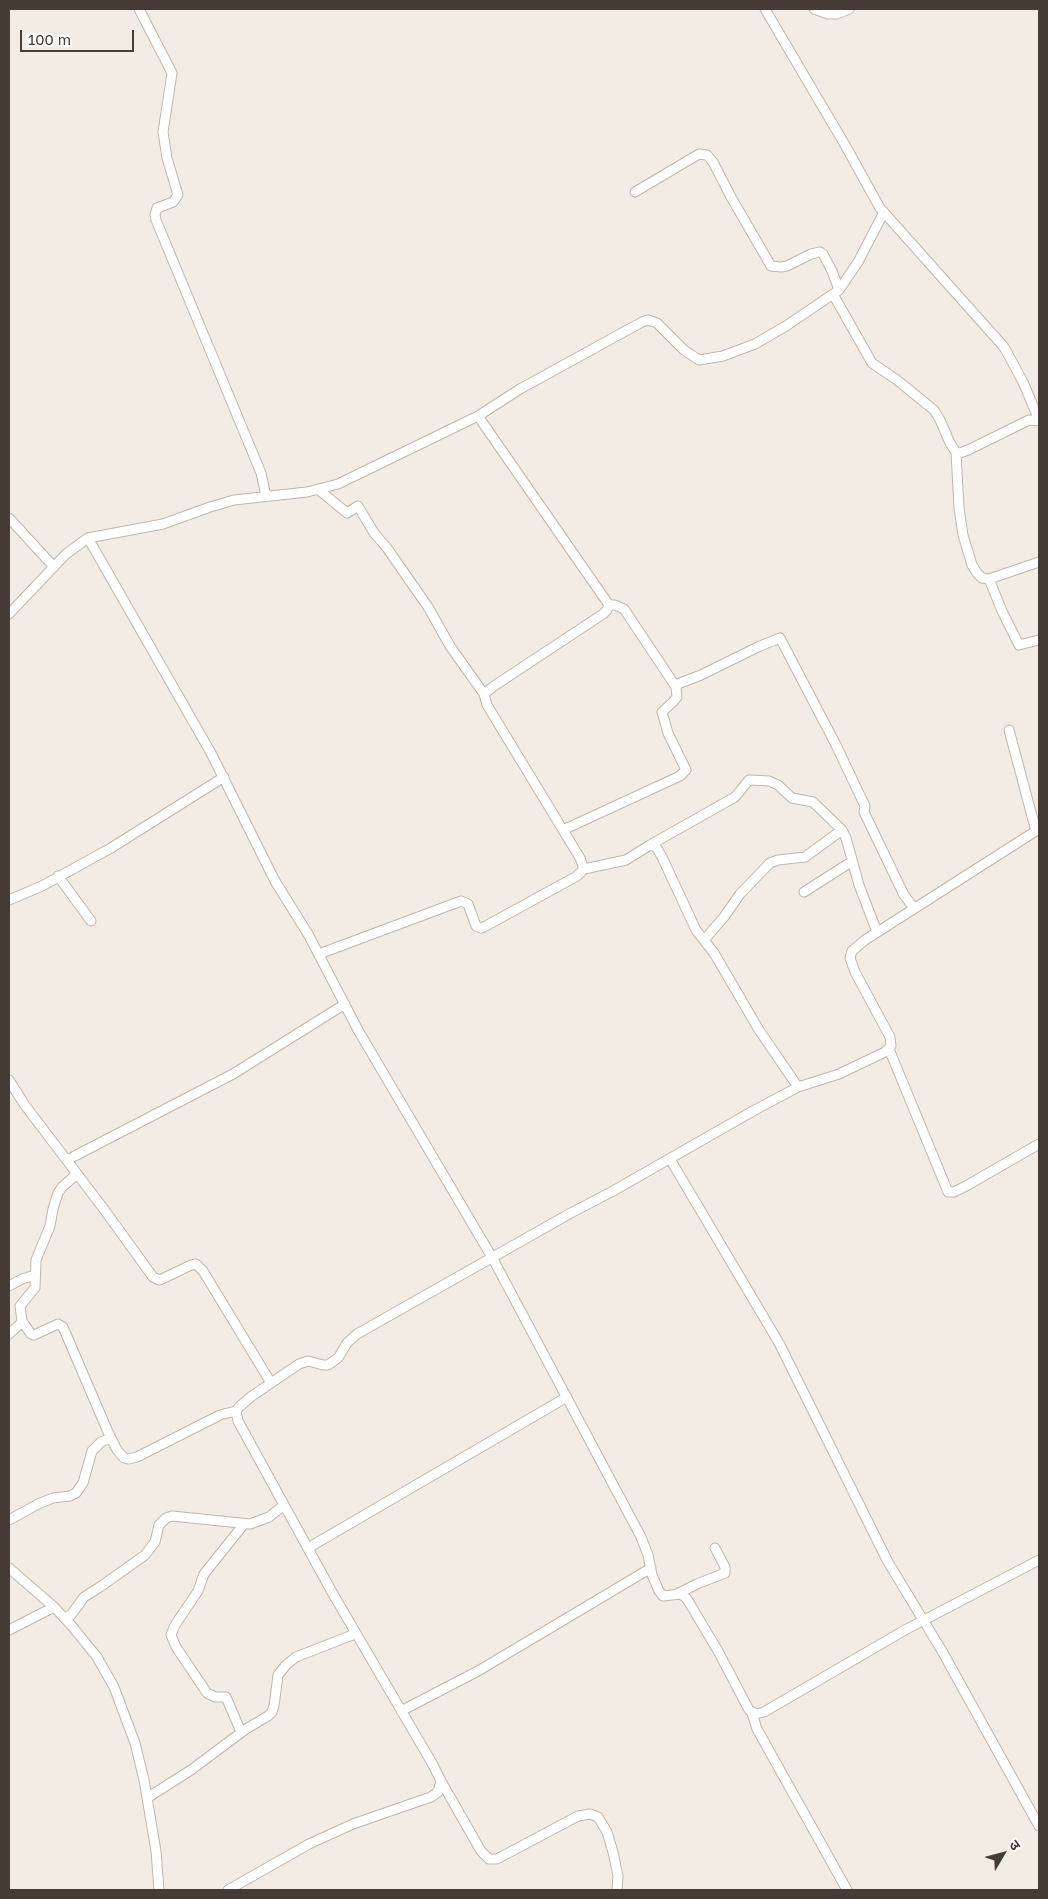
<!DOCTYPE html>
<html>
<head>
<meta charset="utf-8">
<style>
  body { margin:0 }
  #map { position:relative; width:1048px; height:1899px; overflow:hidden; background:#f3ece5; font-family:"Golos Text","Noto Sans Devanagari",sans-serif }
  canvas { display:block }
  .frame { position:absolute; inset:0; border:10px solid #463c35; pointer-events:none }
  .north { position:absolute; left:978px; top:1829px; width:50px; height:50px; -webkit-text-stroke:4px #fff; paint-order:stroke; rotate:53deg; font-size:14px; font-weight:700; line-height:20px; text-align:center; color:#463c35 }
  .north::after { content:''; display:block; margin:auto; width:18px; height:22px; background:#463c35; clip-path:polygon(50% 0,100% 100%,50% 72%,0 100%) }
  .scale { position:absolute; left:20px; top:30px; width:114px; height:22px; box-sizing:border-box; border:2px solid #463c35; border-top:0; padding-left:6px; font-size:15px; line-height:18px; white-space:nowrap; color:#463c35; -webkit-text-stroke:4px #fff; paint-order:stroke }
</style>
</head>
<body>
<div id="map">
<canvas width="1048" height="1899"></canvas>
<div class="frame"></div>
<div class="north">उ</div>
<div class="scale">100 m</div>
</div>
<script>
const ctx = document.querySelector('canvas').getContext('2d');
ctx.lineJoin = 'round';
const shape = rows => new Path2D(rows.map(r => 'M' + r).join(''));
function strokePath(path, color, width, dash) { ctx.strokeStyle = color; ctx.lineWidth = width; ctx.lineCap = dash ? 'butt' : 'round'; ctx.setLineDash(dash || []); ctx.stroke(path); }
const street = shape([
  [139,9,172,73,163,132,167,158,178,195,173,202,157,208,155,215,156,220,261,473,266,496],
  [765,9,845,145,880,208,1004,347,1023,382,1039,420],
  [814,9,828,14,837,14,849,9],
  [635,192,699,154,707,155,713,162,731,197,771,266,781,267,787,266,811,254,820,252,823,254,832,271,839,290],
  [834,296,872,363,897,380,934,410,940,420,950,443,956,452,960,453,968,450,1029,420,1039,421],
  [956,452,959,508,963,535,972,565,977,573,982,578,989,579,1039,562],
  [319,490,347,513,358,506,374,533,387,548,428,607,450,646,484,694],
  [9,518,54,567],
  [88,538,211,753,275,881,308,934,358,1030,493,1259,641,1537,648,1555,652,1575,659,1591,663,1596,681,1594,687,1599,718,1651,749,1710,756,1714,764,1712,905,1630,1039,1560],
  [989,579,1002,611,1019,645,1039,640],
  [9,614,66,554,88,538,163,524,210,507,234,500,307,492,338,484,478,416,520,389,642,322,648,320,657,323,684,350,699,360,723,356,755,344,786,326,839,290,858,262,883,214],
  [675,685,701,675,760,646,780,638,835,743,865,806,864,812,904,895,914,908],
  [1009,730,1036,831],
  [563,830,680,776,686,770,668,733,662,712,673,702,677,697,676,687,624,609,615,605,609,605],
  [650,845,735,797,749,780,769,781,778,785,792,798,813,802,842,830,846,838,859,885,877,932],
  [584,869,626,860,650,845,656,847,662,857,696,930,714,953,759,1030,798,1087],
  [58,876,91,921],
  [804,892,851,862],
  [9,900,42,886,111,848,224,777],
  [704,940,724,917,740,894,770,863,778,860,805,857,842,830],
  [319,954,461,901,468,904,476,926,481,928,484,927,577,876,584,869,580,858,487,705,484,694,494,686,603,614,607,610,609,605,478,416],
  [889,1049,948,1192,954,1192,966,1186,1039,1144],
  [9,1080,24,1104,103,1208,153,1277,159,1280,162,1279,191,1265,196,1264,203,1271,271,1383],
  [670,1159,779,1343,888,1562,942,1651,1039,1826],
  [67,1160,233,1074,345,1004],
  [9,1286,22,1279,35,1275],
  [22,1321,31,1334,34,1335,58,1324,63,1327,108,1432,117,1450,124,1458,128,1459,137,1457,220,1415,236,1411],
  [9,1334,20,1324,22,1321,20,1306,35,1288,36,1260,50,1226,53,1209,58,1193,62,1187,77,1174],
  [9,1520,38,1504,53,1498,70,1496,76,1493,83,1483,92,1451,101,1442,111,1438],
  [308,1548,567,1397],
  [9,1568,54,1607,71,1625,97,1657,114,1687,135,1743,144,1780,156,1851,159,1890],
  [677,1594,697,1584,725,1573,725,1567,715,1548],
  [64,1618,71,1615,84,1597,100,1587,145,1555,155,1542,159,1525,166,1518,172,1516,250,1524,269,1517,284,1505],
  [9,1630,54,1607],
  [401,1711,478,1671,651,1568],
  [752,1713,757,1729,847,1890],
  [241,1732,226,1697,215,1697,207,1693,176,1647,171,1635,175,1625,198,1591,204,1574,244,1524],
  [441,1781,481,1851,489,1859,497,1859,578,1816,590,1814,598,1817,607,1832,613,1852,618,1876,617,1890],
  [147,1798,191,1770,246,1729,268,1716,272,1712,274,1706,278,1675,286,1665,296,1657,355,1634],
  [228,1890,309,1844,353,1824,431,1797,438,1792,441,1781,432,1763,333,1594,238,1421,236,1411,239,1407,252,1396,299,1364,308,1361,323,1365,328,1365,338,1358,347,1343,357,1334,569,1214,613,1191,753,1111,798,1087,839,1074,885,1052,891,1046,890,1037,855,972,850,958,852,951,865,940,1039,829]
]);
strokePath(street, '#c2b5ab', 11);
strokePath(street, '#fff', 9);
</script>
</body>
</html>
